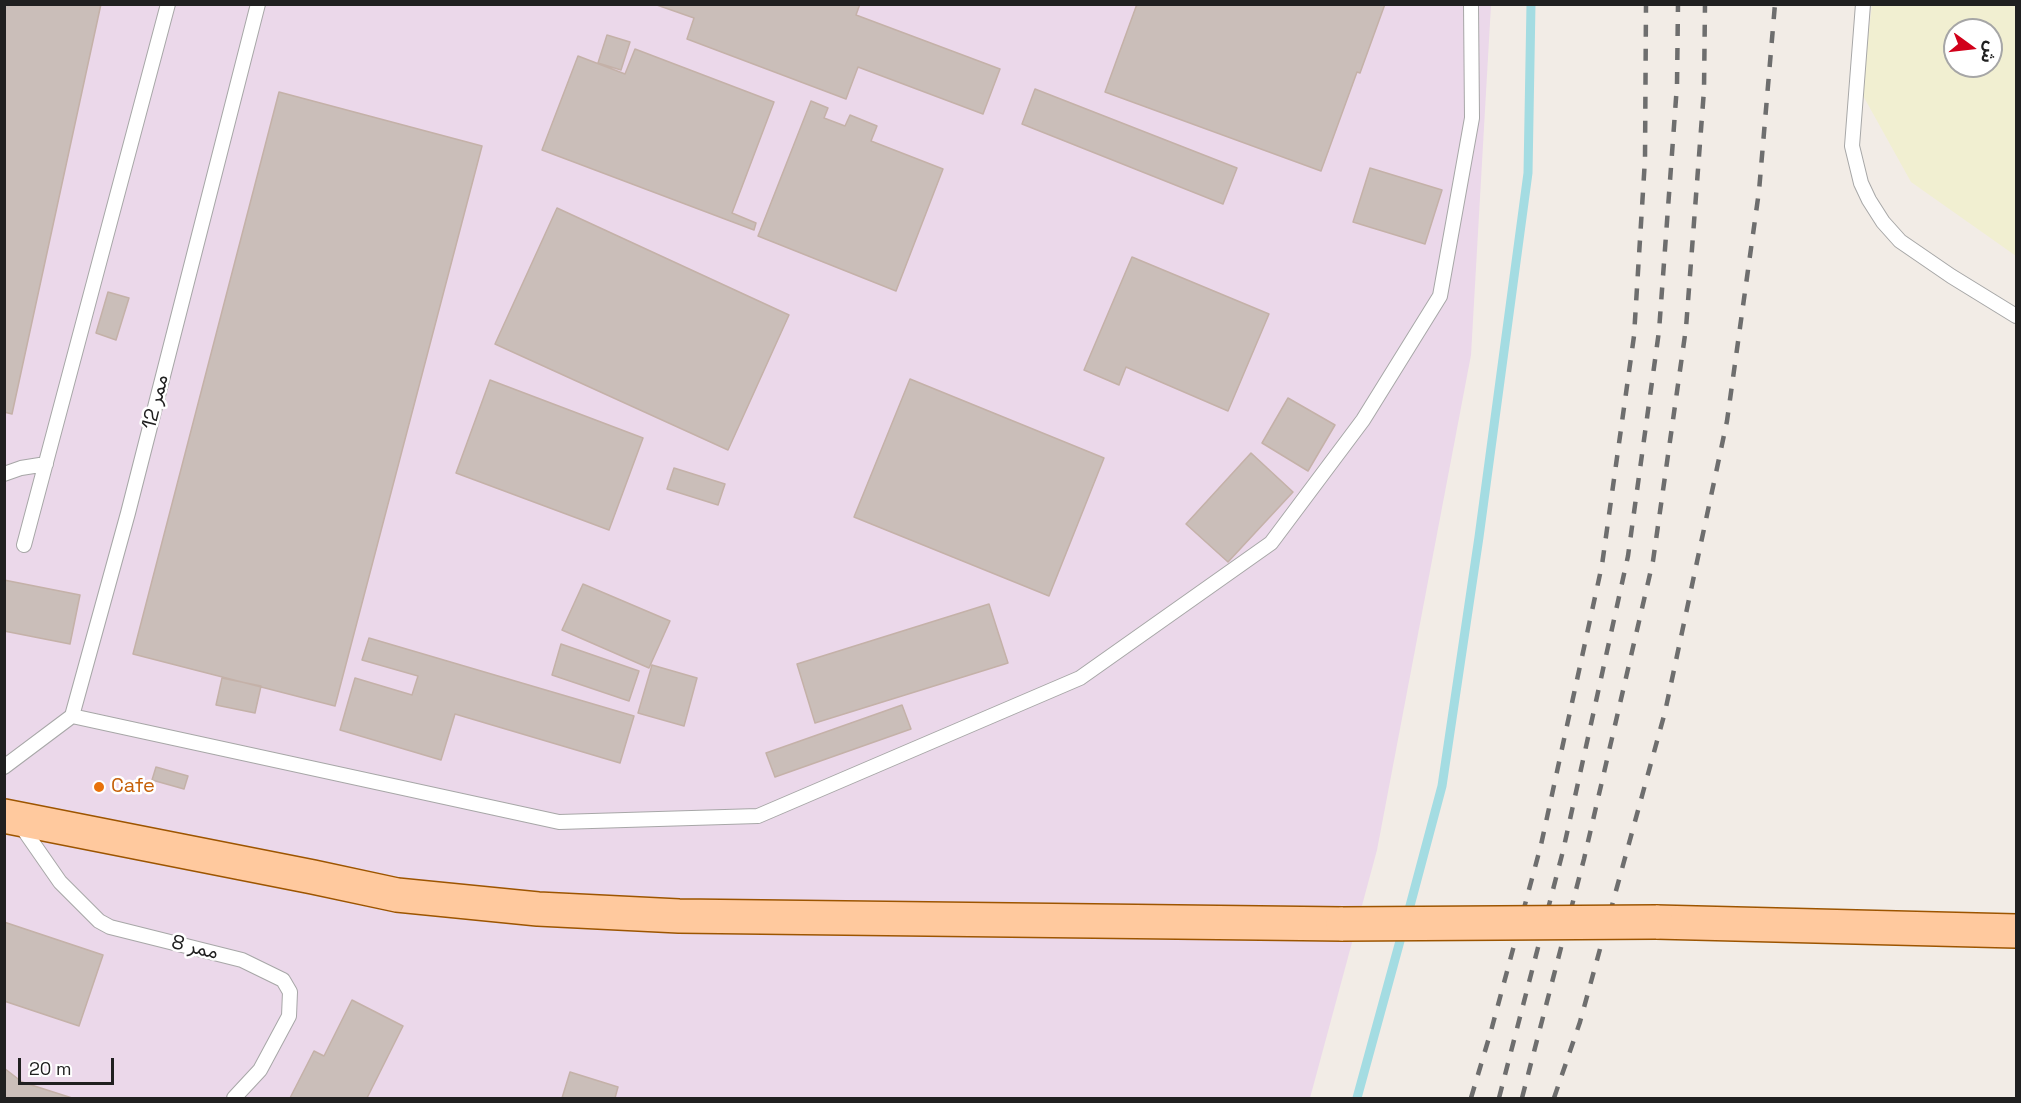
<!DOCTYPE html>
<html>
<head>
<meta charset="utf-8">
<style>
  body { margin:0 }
  #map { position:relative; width:2021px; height:1103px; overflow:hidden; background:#f2ece6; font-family:"Space Grotesk","Noto Sans Arabic",sans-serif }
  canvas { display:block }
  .frame { position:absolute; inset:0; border:6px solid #202020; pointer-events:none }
  .north { position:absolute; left:1943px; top:18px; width:60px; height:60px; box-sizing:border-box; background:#fff; border:2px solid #a6a6a6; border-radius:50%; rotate:105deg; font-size:16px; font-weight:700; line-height:24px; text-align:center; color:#202020 }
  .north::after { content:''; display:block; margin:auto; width:21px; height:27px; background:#d1001a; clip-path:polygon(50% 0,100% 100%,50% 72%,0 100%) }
  .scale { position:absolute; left:18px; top:1058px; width:96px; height:27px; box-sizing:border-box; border:3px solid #202020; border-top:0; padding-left:8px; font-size:18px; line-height:21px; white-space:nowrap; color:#202020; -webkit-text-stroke:4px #fff; paint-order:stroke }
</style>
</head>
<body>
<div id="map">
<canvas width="2021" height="1103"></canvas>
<div class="frame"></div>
<div class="north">ش</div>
<div class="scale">20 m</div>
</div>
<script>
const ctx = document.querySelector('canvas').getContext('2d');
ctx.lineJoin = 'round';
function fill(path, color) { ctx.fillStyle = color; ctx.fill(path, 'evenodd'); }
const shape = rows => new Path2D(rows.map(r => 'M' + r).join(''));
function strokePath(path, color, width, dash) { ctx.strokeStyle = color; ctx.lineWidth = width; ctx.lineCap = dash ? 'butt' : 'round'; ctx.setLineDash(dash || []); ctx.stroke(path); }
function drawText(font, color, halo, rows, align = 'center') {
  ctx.font = font + ' "Space Grotesk","Noto Sans Arabic",sans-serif'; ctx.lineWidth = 5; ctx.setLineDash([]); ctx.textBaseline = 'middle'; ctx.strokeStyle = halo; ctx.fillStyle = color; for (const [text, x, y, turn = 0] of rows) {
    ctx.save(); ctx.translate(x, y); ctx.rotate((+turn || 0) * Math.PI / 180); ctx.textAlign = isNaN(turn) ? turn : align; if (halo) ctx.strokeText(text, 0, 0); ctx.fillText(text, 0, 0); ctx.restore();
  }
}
const industrial = shape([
  [5,5,1491,5,1471,355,1377,850,1310,1098,5,1098]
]);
const farmland = shape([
  [1872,5,2016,5,2016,256,1911,182,1861,92],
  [1955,30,1991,30,1991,66,1955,66]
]);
const stream = shape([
  [1407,917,1442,786,1479,537,1528,173,1531,4],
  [1357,1098,1403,930]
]);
const building = shape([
  [4,4,101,4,12,414,4,412,4,4],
  [860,4,856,15,1000,69,983,114,858,67,846,99,687,39,694,18,657,5,860,4],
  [1137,4,1385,4,1360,73,1357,72,1321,171,1105,92,1137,4],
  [607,35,630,42,621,70,598,63,607,35],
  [635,49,774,102,732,213,756,223,754,230,542,150,578,56,625,74,635,49],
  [1035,89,1237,168,1223,204,1022,124,1035,89],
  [279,92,482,146,335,706,133,654,279,92],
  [811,101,828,108,824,118,845,126,850,115,877,126,871,141,943,169,896,291,758,236,811,101],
  [1370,168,1442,190,1425,244,1353,222,1370,168],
  [557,208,789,315,728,450,495,344,557,208],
  [1132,257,1269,314,1228,411,1126,367,1119,385,1084,370,1132,257],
  [108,292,129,298,116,340,96,333,108,292],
  [910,379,1104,458,1049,596,854,517,910,379],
  [490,380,643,438,609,530,456,473,490,380],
  [1288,398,1335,425,1308,471,1262,443,1288,398],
  [1251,453,1293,492,1228,562,1186,524,1251,453],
  [674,468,725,484,718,505,667,489,674,468],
  [4,580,80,595,70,644,4,631,4,580],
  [583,584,670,621,649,668,562,630,583,584],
  [989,604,1008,663,815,723,797,664,989,604],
  [369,638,634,716,620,763,455,714,441,760,340,730,355,678,412,695,418,676,362,660,369,638],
  [561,644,639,671,629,701,552,675,561,644],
  [652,665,697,678,684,726,638,713,652,665],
  [222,678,261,686,255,713,216,705,222,678],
  [902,705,911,729,775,777,766,753,902,705],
  [156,767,188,776,184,789,152,780,156,767],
  [4,922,103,955,79,1026,4,1001,4,922],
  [352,1000,403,1026,367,1098,290,1098,314,1051,324,1056,352,1000],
  [4,1068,22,1082,72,1098,4,1098,4,1068],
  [570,1072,618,1087,615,1098,562,1098,570,1072]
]);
const lane = shape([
  [1863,4,1852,146,1861,183,1869,200,1883,222,1900,241,1951,276,2016,316],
  [4,474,21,468,46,464],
  [24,545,168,4],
  [72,716,559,822,758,816,1080,678,1271,543,1363,420,1440,296,1472,118,1471,4],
  [4,767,72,716,128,513,258,4],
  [19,823,60,882,99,921,110,927,242,960,283,980,290,992,289,1016,260,1070,234,1098]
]);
const primary = shape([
  [4,816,313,877,397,895,538,909,679,916,1343,924],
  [1656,922,2016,931]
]);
const rail = shape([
  [1471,1098,1491,1031,1541,845,1602,565,1634,336,1645,159,1646,4],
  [1499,1098,1563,851,1628,556,1659,331,1677,85,1678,4],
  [1522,1098,1584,859,1653,561,1686,328,1704,90,1705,4],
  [1554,1098,1580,1022,1665,712,1727,421,1759,191,1775,4]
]);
const primaryBridge = shape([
  [1343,924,1656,922]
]);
const markers = [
  [99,787,6,"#e8710a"]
];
const streetNames = [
  ["ممر 12",156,402,-76],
  ["ممر 8",195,948,14]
];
const foodNames = [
  ["Cafe",111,787]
];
fill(industrial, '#ebd8ea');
fill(farmland, '#f1efd1');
strokePath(stream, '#a4dce2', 9);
fill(building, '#cabeb9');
strokePath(building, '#c4b1a8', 1.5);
strokePath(lane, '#a7a7a7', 16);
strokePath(primary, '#9d5500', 36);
strokePath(lane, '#fff', 14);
strokePath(primary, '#ffc99e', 33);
strokePath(rail, '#6e6e6e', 4.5, [12, 12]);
strokePath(primaryBridge, '#9d5500', 36, []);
strokePath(primaryBridge, '#ffc99e', 33);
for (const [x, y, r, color] of markers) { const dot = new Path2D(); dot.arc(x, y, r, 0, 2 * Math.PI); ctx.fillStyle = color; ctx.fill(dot); strokePath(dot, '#fff', 2); }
drawText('20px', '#202020', '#fff', streetNames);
drawText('20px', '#c56008', '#fff', foodNames, 'left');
</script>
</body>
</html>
